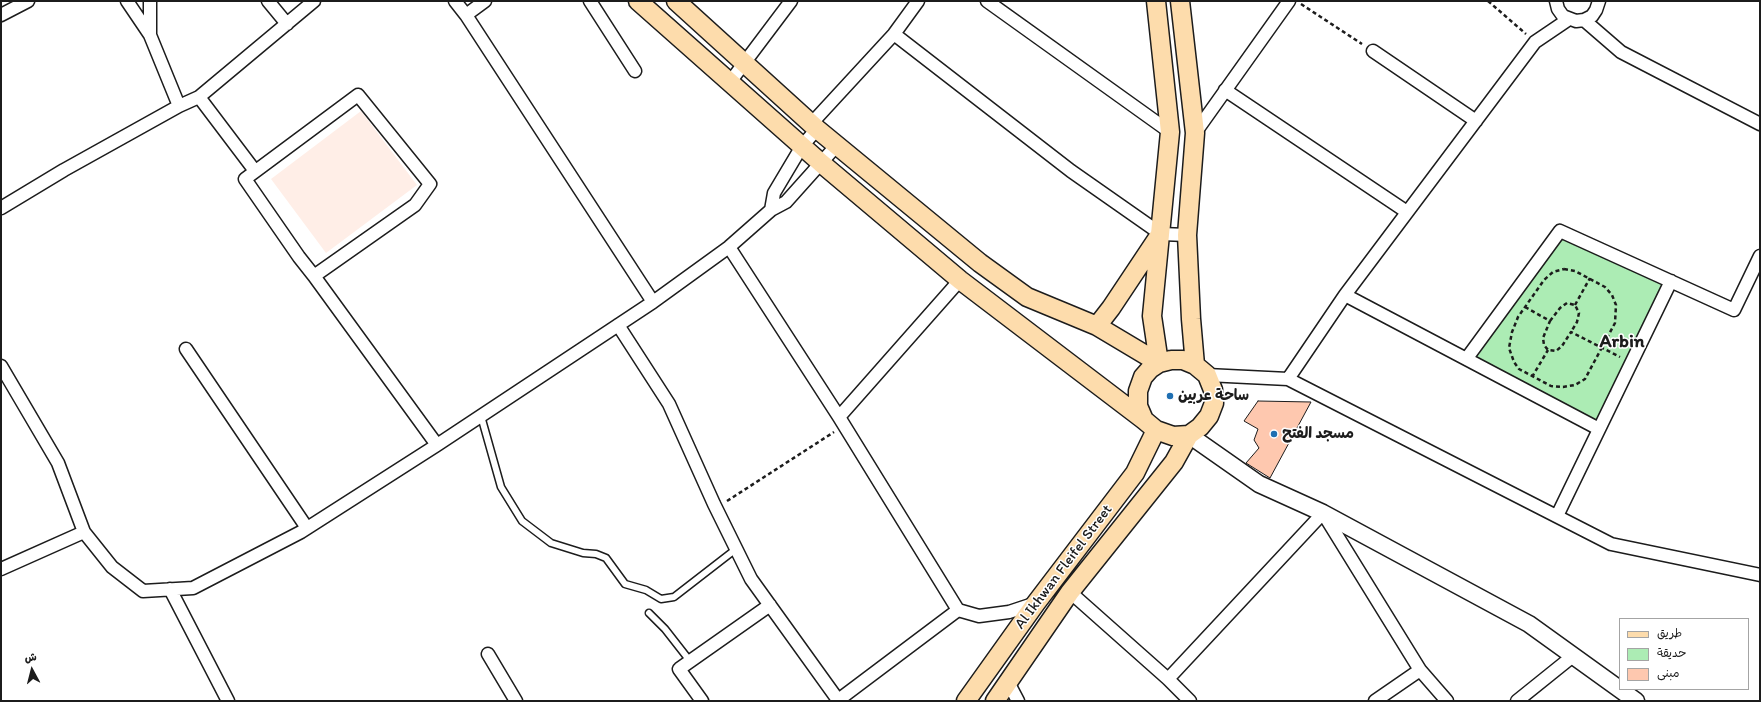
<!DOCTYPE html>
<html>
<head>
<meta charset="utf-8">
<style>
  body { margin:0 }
  #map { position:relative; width:1761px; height:702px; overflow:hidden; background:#fff; font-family:Itim,"Playpen Sans Arabic",sans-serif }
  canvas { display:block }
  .frame { position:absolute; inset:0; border:2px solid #1c1c1c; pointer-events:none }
  .legend { position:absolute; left:1619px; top:618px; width:130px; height:72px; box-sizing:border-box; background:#fff; border:1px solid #a4a4a4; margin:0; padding:5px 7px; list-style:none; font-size:12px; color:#1c1c1c }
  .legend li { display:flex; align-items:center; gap:8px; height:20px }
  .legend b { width:20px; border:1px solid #a4a4a4 }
  .north { position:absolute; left:12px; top:650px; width:40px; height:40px; -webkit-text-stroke:3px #fff; paint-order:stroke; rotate:353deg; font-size:11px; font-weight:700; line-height:16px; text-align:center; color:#1c1c1c }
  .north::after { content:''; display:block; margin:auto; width:14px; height:18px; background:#1c1c1c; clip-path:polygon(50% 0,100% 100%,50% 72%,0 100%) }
</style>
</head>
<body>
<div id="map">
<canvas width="1761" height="702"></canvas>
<div class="frame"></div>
<ul class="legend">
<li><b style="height:5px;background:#fddcac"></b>طريق</li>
<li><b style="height:11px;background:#acecb4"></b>حديقة</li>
<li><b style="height:11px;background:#fec8af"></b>مبنى</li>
</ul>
<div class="north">ش</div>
</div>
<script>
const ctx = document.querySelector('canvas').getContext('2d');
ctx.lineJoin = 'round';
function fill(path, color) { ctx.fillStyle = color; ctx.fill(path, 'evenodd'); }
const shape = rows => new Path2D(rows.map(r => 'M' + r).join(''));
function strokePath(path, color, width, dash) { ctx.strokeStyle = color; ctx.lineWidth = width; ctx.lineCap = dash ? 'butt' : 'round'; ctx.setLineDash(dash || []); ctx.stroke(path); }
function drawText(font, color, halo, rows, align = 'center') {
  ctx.font = font + ' Itim,"Playpen Sans Arabic",sans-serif'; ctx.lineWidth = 3; ctx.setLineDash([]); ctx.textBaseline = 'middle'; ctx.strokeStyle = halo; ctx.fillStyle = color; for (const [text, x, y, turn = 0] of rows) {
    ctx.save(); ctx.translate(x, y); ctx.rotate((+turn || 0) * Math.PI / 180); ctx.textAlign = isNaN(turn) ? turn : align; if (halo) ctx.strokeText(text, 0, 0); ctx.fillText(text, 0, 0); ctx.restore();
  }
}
const built = shape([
  [361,111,417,185,326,253,271,179]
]);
const green = shape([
  [1561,237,1664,284,1596,420,1477,357]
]);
const building = shape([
  [1258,401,1311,402,1270,478,1246,463,1259,448,1254,440,1258,429,1244,421,1258,401]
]);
const path = shape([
  [1488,1,1526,34],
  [1301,4,1362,44],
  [1564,269,1575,271,1605,287,1612,295,1616,305,1615,323,1585,379,1575,385,1563,387,1551,386,1519,369,1514,362,1509,348,1512,332,1518,317,1544,280,1553,272,1564,269],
  [1575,305,1590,278],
  [1525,307,1550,321,1543,338,1544,345,1548,350,1556,351,1562,346,1571,332,1620,357],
  [1550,321,1560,308,1567,303,1575,305,1579,313,1577,322,1571,332],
  [1532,377,1548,350],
  [727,501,834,432]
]);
const service = shape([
  [481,416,501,487,522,521,551,543,583,553,596,554,606,558,625,584,646,590,661,599,674,597,736,549],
  [649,613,665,629,690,661]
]);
const minor = shape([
  [127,1,150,35,179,106],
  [268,1,287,24],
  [455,1,466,15,653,302],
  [590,1,635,71],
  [987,1,1170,132],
  [1556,1,1558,9,1563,16,1576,21,1584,20,1592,16,1596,10,1599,1],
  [1,15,28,1],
  [466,15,485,1],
  [1584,20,1621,52,1760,124],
  [894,34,1071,171,1161,234,1187,235],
  [150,35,150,1],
  [1373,51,1476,121],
  [730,82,791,1],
  [1225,90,1407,212],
  [199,97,255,171],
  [811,124,894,34,918,1],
  [1195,133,1289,1],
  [1,208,64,170,179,106,199,97,314,1],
  [771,210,774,193,802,146,817,129],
  [729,247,839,417,958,610],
  [314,276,415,205,430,184,358,95,245,179,299,257,314,276,437,445],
  [1345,295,1599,429],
  [618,325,669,404,714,504,751,579,838,700],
  [186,349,307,528],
  [1467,358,1560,231,1734,310,1760,256],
  [1,366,58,463,84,532,112,567,143,591,193,588,301,532,437,445,653,302,729,247,771,210,786,202,837,145],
  [1207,375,1288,379,1345,295,1535,42,1569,19],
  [1288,379,1611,544,1760,575],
  [839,417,960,280],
  [1557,516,1671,281],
  [1,569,84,532],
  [170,589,228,701],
  [1070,592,1168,679,1190,701],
  [488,654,516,701],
  [1168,679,1323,513,1420,670,1447,701],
  [1008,682,1018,701],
  [702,701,679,669,770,605],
  [837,701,958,610,979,616,1009,612,1036,603],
  [1375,701,1420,670],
  [1517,701,1573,656]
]);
const secondary = shape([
  [1189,435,1259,484,1323,513,1529,624,1636,701]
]);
const primary = shape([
  [638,1,821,163,960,280,1144,420],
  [676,1,817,129,980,263,1027,297,1097,326,1159,363],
  [1156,1,1170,132,1152,316,1159,363],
  [1180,1,1195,133,1187,235,1191,319,1195,365],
  [1097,326,1111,308,1159,236],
  [1171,360,1183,360,1195,365,1207,375,1213,390,1214,403,1209,416,1200,427,1189,435,1173,436,1156,430,1144,420,1138,406,1138,391,1143,377,1150,369,1159,363,1171,360],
  [966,701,1036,603,1135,473,1156,430],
  [995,701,1070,592,1174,462,1189,435]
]);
const markers = [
  [1170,396,4,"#1f6fb2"],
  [1274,434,4,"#1f6fb2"]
];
const poiNames = [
  ["ساحة عربين",1178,396],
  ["مسجد الفتح",1282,434]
];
const streetNames = [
  ["Al Ikhwan Fleifel Street",1064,567,-53]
];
const districtNames = [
  ["Arbin",1622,342]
];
fill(built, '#ffeee7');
fill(green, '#acecb4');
fill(building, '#fec8af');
strokePath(building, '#1c1c1c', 1);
strokePath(service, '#1c1c1c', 9);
strokePath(minor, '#1c1c1c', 15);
strokePath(secondary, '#1c1c1c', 19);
strokePath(primary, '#1c1c1c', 21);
strokePath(path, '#1c1c1c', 2.5, [4, 3]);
strokePath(service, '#fff', 6);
strokePath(minor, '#fff', 12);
strokePath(secondary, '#fff', 16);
strokePath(primary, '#fddcac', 18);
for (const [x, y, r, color] of markers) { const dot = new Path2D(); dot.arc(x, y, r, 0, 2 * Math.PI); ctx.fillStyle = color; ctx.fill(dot); strokePath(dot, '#fff', 1.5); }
drawText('bold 15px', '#1c1c1c', '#fff', poiNames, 'left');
drawText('15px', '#1c1c1c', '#fff', streetNames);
drawText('bold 19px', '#1c1c1c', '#fff', districtNames);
</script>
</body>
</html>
